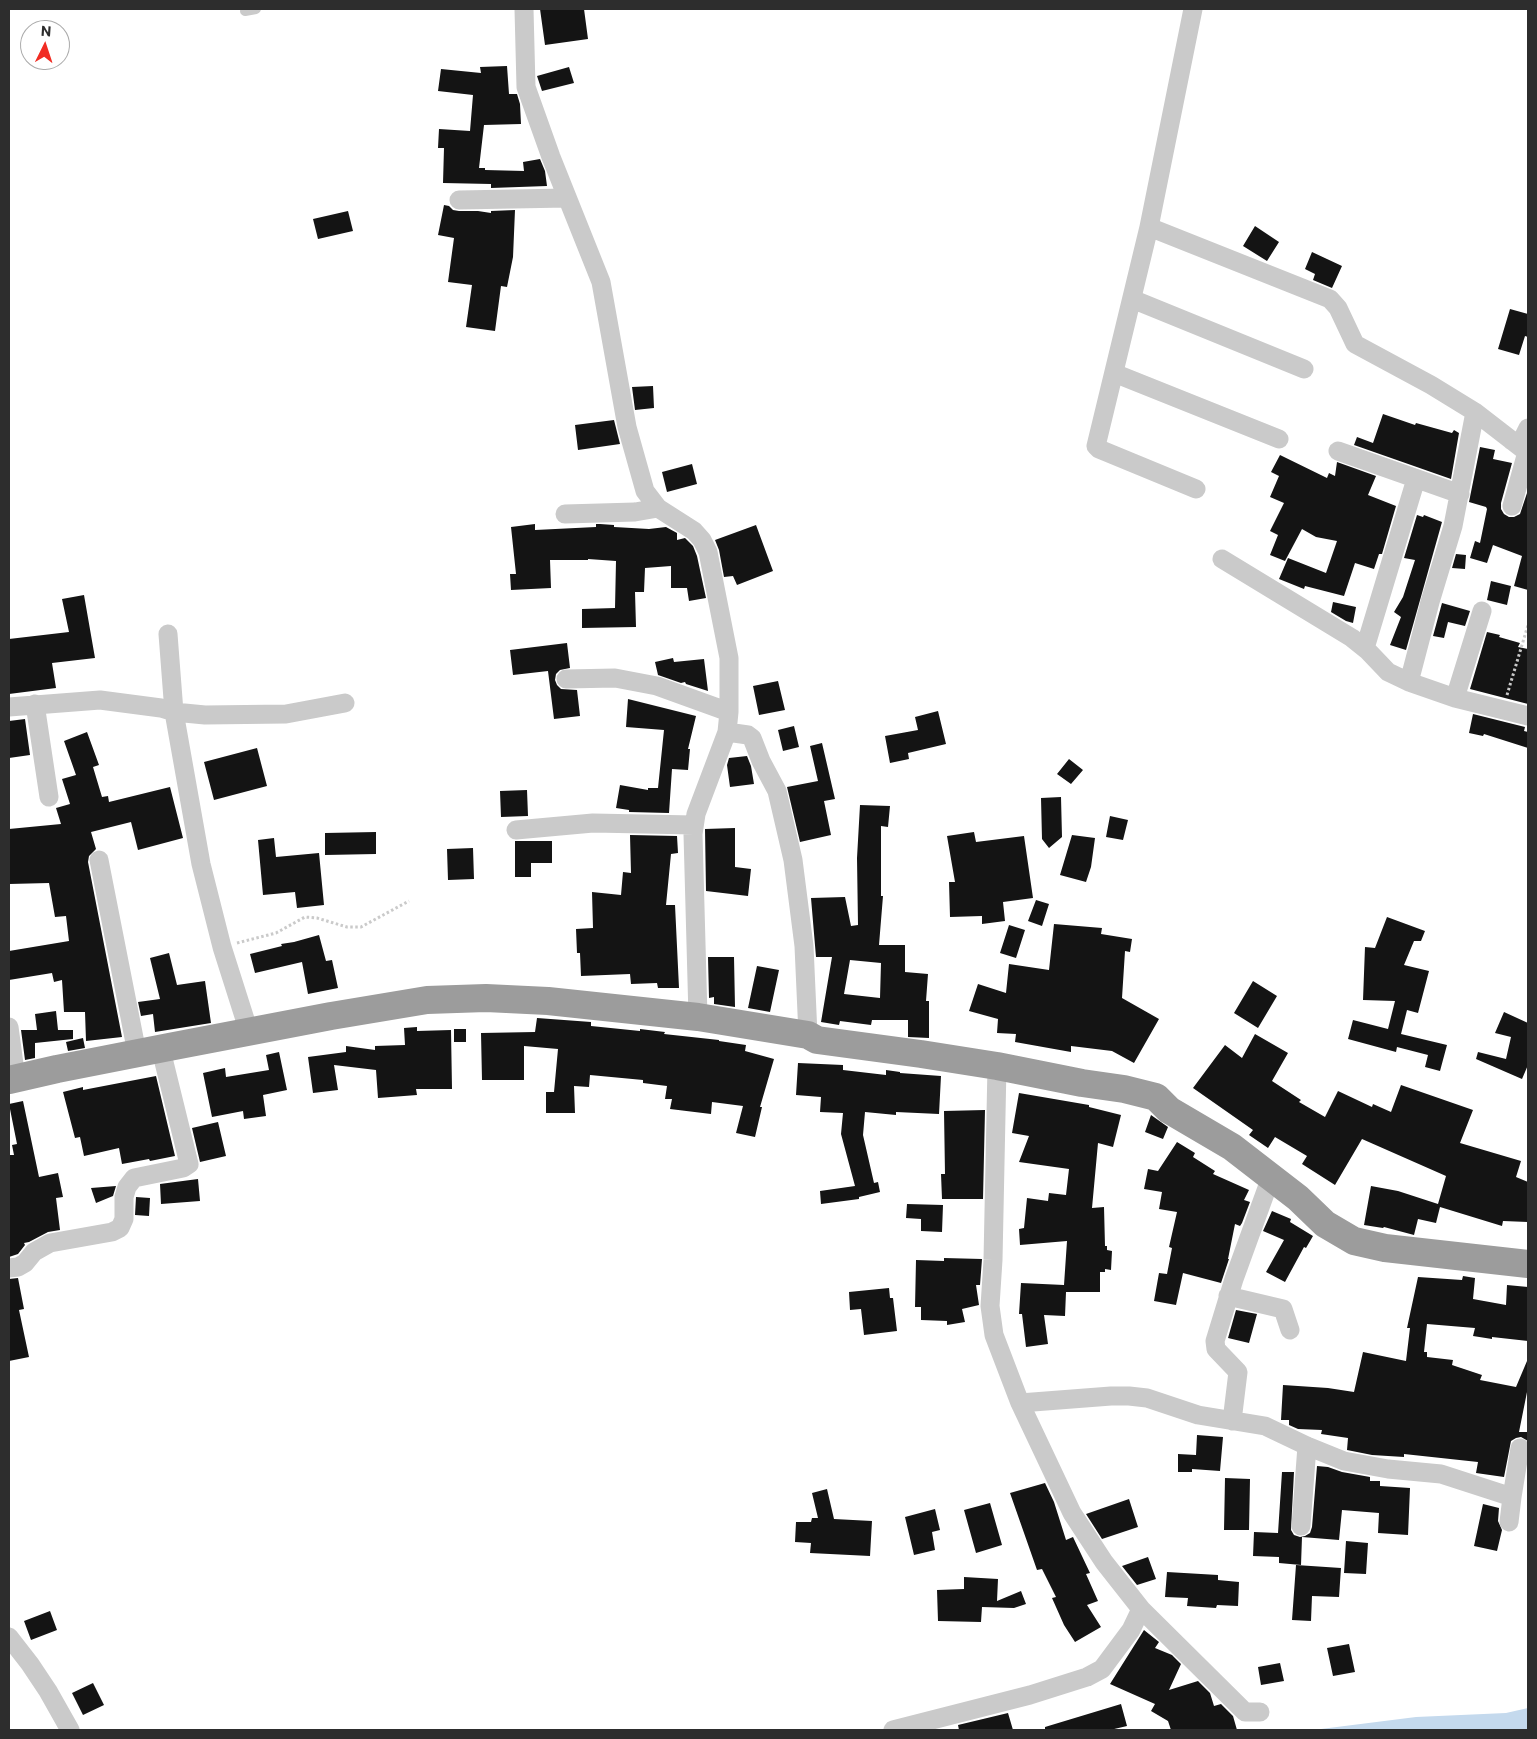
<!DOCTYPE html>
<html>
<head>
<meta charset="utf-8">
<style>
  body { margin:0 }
  #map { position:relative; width:1537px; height:1739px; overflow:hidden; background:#fff; font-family:Commissioner,sans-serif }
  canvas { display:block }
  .frame { position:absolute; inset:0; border:10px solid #2d2d2d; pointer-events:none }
  .north { position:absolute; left:20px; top:20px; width:50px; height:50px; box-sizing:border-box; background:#fff; border:1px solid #ababab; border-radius:50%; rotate:4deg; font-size:14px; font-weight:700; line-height:20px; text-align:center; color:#2d2d2d }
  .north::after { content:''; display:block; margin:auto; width:18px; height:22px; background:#f12c23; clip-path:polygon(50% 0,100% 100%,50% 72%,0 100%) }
</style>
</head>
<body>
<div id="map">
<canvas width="1537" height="1739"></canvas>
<div class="frame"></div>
<div class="north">N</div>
</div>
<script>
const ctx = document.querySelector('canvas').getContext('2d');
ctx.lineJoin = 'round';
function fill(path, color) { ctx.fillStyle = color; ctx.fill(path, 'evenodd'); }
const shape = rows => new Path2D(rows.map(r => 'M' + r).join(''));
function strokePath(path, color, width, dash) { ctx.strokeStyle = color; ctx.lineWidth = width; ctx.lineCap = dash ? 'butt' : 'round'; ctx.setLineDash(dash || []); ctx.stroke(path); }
const water = shape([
  [1528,1708,1528,1730,1313,1730,1416,1717,1506,1713]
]);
const building = shape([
  [540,9,584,9,588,39,545,45],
  [507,66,509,94,517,94,520,104,521,124,484,125,479,168,485,168,485,170,524,171,523,162,540,159,545,171,547,186,491,188,491,184,443,183,444,148,438,148,439,129,470,131,473,95,438,91,441,69,481,73,480,67],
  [569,67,574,83,542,91,537,76],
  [444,205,449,206,453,210,459,211,478,211,491,213,491,211,515,210,513,257,507,287,501,286,495,331,466,327,472,285,448,282,454,238,438,235],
  [348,211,353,231,318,239,313,219],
  [1255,226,1279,242,1267,261,1243,246],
  [1312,252,1342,266,1332,288,1313,280,1315,274,1305,269],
  [1510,309,1528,314,1528,337,1525,336,1519,355,1498,349],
  [653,386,654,408,635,410,632,387],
  [1383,414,1415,425,1416,423,1452,433,1454,430,1459,433,1451,479,1354,445,1357,437,1373,443],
  [614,420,620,444,578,450,575,425],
  [1480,447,1495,450,1493,459,1512,463,1501,503,1501,509,1504,514,1509,517,1514,517,1520,514,1528,490,1528,590,1514,586,1522,556,1493,545,1487,563,1470,558,1475,541,1480,543,1487,509,1486,507,1469,502],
  [1280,455,1327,478,1329,473,1335,476,1337,462,1376,476,1368,495,1396,506,1382,554,1379,554,1374,569,1355,563,1344,596,1305,586,1304,589,1279,579,1288,558,1326,573,1337,541,1316,537,1302,529,1285,561,1270,555,1278,535,1270,531,1284,503,1270,497,1279,476,1271,472],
  [692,464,697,484,667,492,662,472],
  [1417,515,1423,517,1424,515,1442,522,1406,650,1390,645,1401,617,1394,612,1403,597,1415,560,1404,558],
  [535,524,535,530,596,527,596,524,600,524,614,525,614,527,649,529,666,527,677,533,677,540,685,538,693,546,697,556,706,598,689,601,687,588,671,588,671,566,645,568,644,592,635,592,636,627,582,628,582,609,615,608,616,561,588,559,588,560,550,560,551,588,511,590,510,574,516,574,511,527],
  [756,525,773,571,737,585,733,576,724,577,719,550,715,540],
  [1456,554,1466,555,1465,569,1452,568],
  [1491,581,1511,586,1507,605,1487,600],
  [84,595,95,658,52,663,56,688,9,694,9,639,69,632,62,599],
  [1333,602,1356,607,1353,623,1346,621,1331,612],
  [1442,603,1470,611,1465,626,1448,622,1444,638,1433,636],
  [1487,632,1500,635,1499,637,1520,643,1518,647,1528,649,1528,704,1470,689],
  [567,643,570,668,560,670,556,674,555,680,557,685,561,689,577,690,580,716,554,719,548,671,513,675,510,650],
  [673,658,674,662,704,659,708,691,686,684,685,682,681,683,658,675,655,662],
  [778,681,785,710,759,715,753,686],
  [628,699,696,716,688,749,690,749,688,770,672,769,669,813,629,812,629,810,616,808,620,785,648,790,648,788,658,788,664,730,626,727],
  [938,711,946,744,908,753,909,759,890,763,885,736,918,730,915,717],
  [1473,714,1525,727,1524,731,1528,732,1528,748,1484,734,1483,736,1469,733],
  [25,719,30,755,9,758,9,721],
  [794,726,799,747,783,751,778,730],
  [87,732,99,765,93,767,102,797,108,796,109,802,170,787,183,838,138,850,131,822,91,832,96,849,89,856,88,862,122,1037,86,1041,85,1012,64,1012,62,980,54,982,52,973,9,980,9,951,69,941,66,916,55,917,49,883,9,884,9,829,61,824,56,808,70,804,62,779,76,775,64,741],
  [822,743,835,799,824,801,831,835,800,842,787,787,818,781,810,746],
  [257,748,267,786,214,800,204,762],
  [747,756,751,766,754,784,730,787,727,765,729,758],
  [1069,759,1083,770,1071,784,1057,774],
  [527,790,528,816,501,817,500,791],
  [1061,797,1062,837,1049,848,1042,839,1041,798],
  [860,805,890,806,888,827,881,826,881,896,883,896,879,945,905,945,905,972,928,974,926,1001,929,1001,929,1038,908,1037,908,1020,872,1020,871,1025,840,1021,839,1025,821,1022,832,957,816,957,811,898,845,897,851,926,858,925,857,858],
  [850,960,881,963,880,998,844,994],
  [1110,816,1128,820,1123,840,1106,837],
  [735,828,735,867,751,869,748,896,706,891,705,829],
  [376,832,376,854,325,855,325,833],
  [974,832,976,842,1024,836,1033,898,1003,902,1005,921,982,924,982,916,950,917,949,882,955,882,947,836],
  [630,835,677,836,678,853,671,854,666,905,675,905,679,988,658,988,657,983,631,984,630,974,581,976,580,953,577,953,576,929,593,928,592,892,621,895,623,872,631,873],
  [1072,835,1095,838,1091,867,1086,882,1060,875],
  [274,838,276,857,319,853,324,905,297,908,295,892,263,895,258,840],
  [515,841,552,841,552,863,531,863,531,877,515,877],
  [473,848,474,879,448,880,447,849],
  [1036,900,1049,904,1042,926,1028,921],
  [1387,917,1425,931,1421,941,1414,941,1404,965,1429,971,1418,1013,1407,1010,1401,1034,1447,1045,1440,1071,1425,1067,1428,1055,1397,1047,1396,1052,1348,1039,1353,1020,1388,1029,1395,1001,1363,1000,1365,947,1375,948],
  [1054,924,1102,928,1101,934,1132,939,1130,952,1125,951,1122,998,1159,1019,1134,1063,1112,1051,1071,1046,1071,1052,1015,1042,1016,1034,997,1033,998,1019,969,1011,978,984,1006,993,1009,964,1049,970],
  [1009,925,1025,930,1016,958,1000,953],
  [319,935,326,961,332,960,338,988,308,994,302,962,255,973,250,954,282,946,281,944,294,942],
  [169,953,177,985,205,981,211,1023,155,1032,153,1014,141,1016,138,1002,160,999,150,958],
  [708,957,734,957,735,1007,714,1004,714,997,709,998],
  [757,966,779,970,770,1012,748,1008],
  [1253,981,1277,996,1258,1028,1234,1013],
  [56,1011,58,1030,73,1030,73,1039,35,1043,35,1058,25,1060,21,1030,37,1030,35,1014],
  [1504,1012,1528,1023,1528,1065,1522,1079,1476,1059,1478,1052,1506,1059,1511,1037,1495,1033],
  [537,1018,591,1022,591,1026,640,1031,640,1029,665,1032,664,1034,719,1040,719,1041,746,1045,745,1051,774,1059,760,1107,762,1107,755,1137,736,1133,743,1106,712,1102,711,1114,670,1109,672,1099,665,1099,667,1086,643,1083,643,1080,590,1075,589,1087,574,1086,575,1113,546,1113,546,1092,554,1092,558,1049,524,1046,524,1080,482,1080,481,1033,535,1032],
  [417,1027,417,1031,451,1030,452,1089,416,1089,417,1095,378,1098,376,1070,334,1065,338,1090,313,1093,308,1057,346,1052,346,1046,375,1050,375,1046,405,1045,404,1028],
  [454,1029,466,1029,466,1042,454,1042],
  [1255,1034,1288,1053,1272,1081,1301,1100,1299,1102,1325,1117,1338,1091,1372,1107,1373,1104,1391,1112,1401,1085,1473,1110,1460,1143,1521,1161,1516,1177,1528,1182,1528,1222,1503,1221,1502,1226,1440,1207,1436,1223,1418,1219,1414,1235,1384,1227,1383,1228,1364,1225,1371,1186,1398,1191,1438,1204,1446,1176,1362,1139,1335,1185,1302,1164,1307,1156,1275,1137,1268,1148,1249,1135,1253,1130,1193,1088,1225,1045,1242,1058],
  [83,1038,85,1048,68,1051,66,1042],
  [279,1052,287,1090,263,1095,266,1116,244,1119,243,1111,212,1117,203,1073,225,1068,226,1077,269,1070,266,1055],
  [798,1063,843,1065,843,1070,886,1075,886,1070,900,1072,900,1073,941,1076,939,1114,896,1112,896,1115,865,1112,863,1135,874,1183,878,1182,880,1192,859,1197,859,1199,821,1204,820,1191,855,1186,841,1134,843,1113,820,1112,821,1097,796,1095],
  [156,1076,175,1156,150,1161,149,1159,122,1164,119,1148,84,1156,80,1137,75,1138,63,1092,83,1087,83,1090],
  [1019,1093,1089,1105,1089,1107,1121,1115,1113,1147,1098,1143,1092,1208,1104,1207,1105,1246,1107,1246,1107,1250,1112,1251,1111,1270,1105,1269,1105,1272,1100,1272,1100,1292,1066,1292,1065,1316,1044,1315,1048,1344,1026,1347,1022,1314,1019,1314,1021,1283,1064,1285,1067,1241,1020,1245,1019,1229,1024,1228,1027,1198,1048,1201,1049,1193,1066,1195,1069,1169,1019,1162,1029,1136,1012,1133],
  [23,1101,39,1177,58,1173,63,1197,56,1198,60,1230,48,1232,29,1242,24,1243,25,1245,18,1254,9,1257,9,1155,14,1155,12,1145,17,1144,9,1104],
  [985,1110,983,1199,942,1199,941,1174,945,1174,944,1111],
  [1151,1115,1168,1127,1163,1139,1145,1132],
  [218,1122,226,1156,200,1162,192,1128],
  [1177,1142,1195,1153,1193,1157,1215,1171,1213,1174,1249,1190,1244,1200,1250,1202,1242,1223,1240,1226,1235,1224,1228,1259,1229,1259,1221,1283,1183,1273,1176,1305,1154,1301,1159,1273,1167,1274,1172,1248,1169,1247,1177,1212,1159,1209,1162,1192,1144,1189,1148,1169,1158,1171],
  [198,1179,200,1201,161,1204,160,1184],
  [116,1186,113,1196,96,1203,91,1188],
  [136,1197,150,1198,149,1216,135,1215],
  [907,1204,943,1205,942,1232,921,1231,921,1219,906,1218],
  [1272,1211,1291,1219,1290,1222,1313,1236,1306,1248,1304,1247,1285,1282,1266,1272,1284,1240,1263,1231],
  [944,1258,982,1259,980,1285,976,1285,979,1305,962,1309,965,1322,947,1325,947,1321,921,1320,921,1307,915,1307,916,1260,944,1261],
  [1463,1276,1475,1278,1473,1299,1506,1305,1507,1285,1528,1287,1528,1341,1492,1337,1492,1339,1473,1336,1475,1328,1427,1324,1424,1352,1427,1352,1427,1357,1453,1360,1452,1365,1482,1375,1480,1380,1516,1387,1527,1361,1528,1361,1528,1387,1519,1432,1528,1432,1528,1441,1521,1437,1516,1438,1511,1441,1504,1477,1476,1473,1478,1462,1404,1454,1404,1457,1372,1455,1347,1450,1348,1438,1321,1434,1322,1430,1298,1429,1289,1425,1289,1420,1281,1420,1283,1385,1328,1388,1354,1392,1363,1352,1406,1361,1410,1328,1407,1328,1418,1277,1462,1280],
  [18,1278,24,1309,19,1310,29,1357,9,1361,9,1279],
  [889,1288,890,1298,893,1298,897,1331,864,1335,861,1309,850,1310,849,1292],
  [1236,1310,1257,1314,1249,1343,1228,1338],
  [1197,1435,1223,1437,1220,1471,1192,1469,1192,1472,1178,1472,1178,1454,1196,1455],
  [1317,1466,1328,1467,1342,1472,1370,1477,1370,1481,1380,1481,1380,1486,1410,1488,1408,1535,1378,1533,1379,1513,1342,1510,1339,1540,1302,1537,1301,1565,1279,1563,1279,1557,1253,1556,1254,1532,1278,1533,1282,1472,1294,1472,1291,1530,1294,1535,1300,1537,1305,1536,1310,1533,1312,1527],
  [1225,1478,1250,1479,1249,1530,1224,1530],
  [1045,1483,1054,1502,1066,1540,1073,1537,1090,1573,1086,1574,1098,1601,1087,1605,1101,1627,1075,1642,1064,1625,1052,1598,1056,1597,1042,1569,1037,1570,1010,1493],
  [827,1489,834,1519,872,1521,870,1556,810,1553,811,1543,795,1542,796,1522,811,1522,812,1518,818,1518,812,1493],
  [1129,1499,1138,1527,1102,1539,1086,1514],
  [990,1503,1002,1545,976,1553,964,1510],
  [1483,1504,1499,1508,1498,1521,1502,1530,1497,1551,1474,1546],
  [935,1509,940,1530,932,1532,935,1550,914,1555,905,1517],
  [1346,1541,1368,1543,1366,1574,1344,1573],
  [1148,1557,1156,1579,1137,1585,1122,1566],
  [1296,1565,1341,1568,1339,1597,1312,1596,1311,1621,1292,1620],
  [1167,1572,1218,1575,1218,1580,1239,1582,1238,1606,1217,1605,1216,1608,1187,1606,1188,1598,1165,1597],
  [964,1577,998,1579,997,1601,1021,1591,1026,1604,1014,1608,982,1607,981,1622,938,1621,937,1590,964,1589],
  [50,1611,57,1630,31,1640,24,1621],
  [1144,1630,1159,1642,1155,1648,1172,1655,1181,1664,1169,1690,1198,1681,1210,1693,1214,1706,1221,1704,1233,1716,1237,1730,1171,1730,1168,1721,1151,1711,1155,1704,1110,1684],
  [1349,1644,1355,1672,1333,1676,1327,1648],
  [1280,1663,1284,1681,1261,1685,1258,1667],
  [93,1683,104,1705,83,1715,72,1693],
  [1121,1704,1127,1726,1110,1730,1045,1730,1045,1727],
  [1008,1713,1013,1730,959,1730,958,1725]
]);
const path = shape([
  [1507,695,1528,625],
  [237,943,276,933,305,917,317,918,347,927,361,927,409,901]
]);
const service = shape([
  [245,11,256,9]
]);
const minor = shape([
  [524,9,526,87,551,157,601,282,627,427,645,491,658,508,694,531,702,540,708,552,729,658,729,712,727,732,696,814,693,834,698,1017],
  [1193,9,1149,227,1330,299,1338,308,1355,344,1431,385,1475,412,1528,453],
  [459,200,567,198],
  [1149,227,1096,446,1099,449,1196,489],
  [1132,299,1304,369],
  [1114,373,1279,439],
  [1512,441,1522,440,1528,428],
  [1338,451,1460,494],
  [1512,506,1527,452],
  [565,514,635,512,658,508],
  [1222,559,1352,638,1367,650,1388,672,1409,682,1455,698,1528,716],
  [168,634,174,712,205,715,286,714,345,703],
  [1365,648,1416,479],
  [566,679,615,678,657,686,729,712],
  [1409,682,1430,602,1453,526,1475,412],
  [1455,698,1482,611],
  [35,704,49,797],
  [9,707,100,700,161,708,174,712,201,864,222,947,249,1032],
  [727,732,748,735,752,738,761,761,777,791,793,860,804,946,808,1035],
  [516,830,593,823,694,825],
  [99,860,137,1053],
  [9,1027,16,1079],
  [9,1268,18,1267,25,1263,34,1252,50,1243,112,1232,120,1228,124,1219,124,1197,127,1187,134,1178,183,1168,189,1164,161,1050],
  [1228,1296,1283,1309,1290,1330],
  [1020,1403,1111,1396,1129,1396,1147,1398,1198,1415,1265,1426,1307,1446,1344,1461,1388,1469,1441,1474,1512,1497,1520,1448],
  [1232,1421,1238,1372,1216,1349,1215,1341,1234,1279,1271,1177],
  [1509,1522,1512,1497],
  [1301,1526,1307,1446],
  [1141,1609,1245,1712,1260,1712],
  [9,1637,30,1664,48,1691,70,1730],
  [893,1730,1030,1695,1087,1677,1102,1669,1131,1630,1141,1609,1104,1562,1072,1513,1020,1403,994,1335,990,1306,993,1260,997,1066]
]);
const trunk = shape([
  [9,1080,57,1069,169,1047,331,1016,427,1000,486,998,548,1001,698,1017,808,1035,817,1040,921,1054,997,1066,1082,1083,1124,1089,1156,1097,1169,1110,1232,1147,1298,1198,1325,1224,1354,1241,1385,1248,1528,1264]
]);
fill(water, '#c4d9ed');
fill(building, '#141414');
strokePath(path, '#cacaca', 3, [2.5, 2.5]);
strokePath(service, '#cacaca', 10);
strokePath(minor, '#cacaca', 19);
strokePath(trunk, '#9c9c9c', 28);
</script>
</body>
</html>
